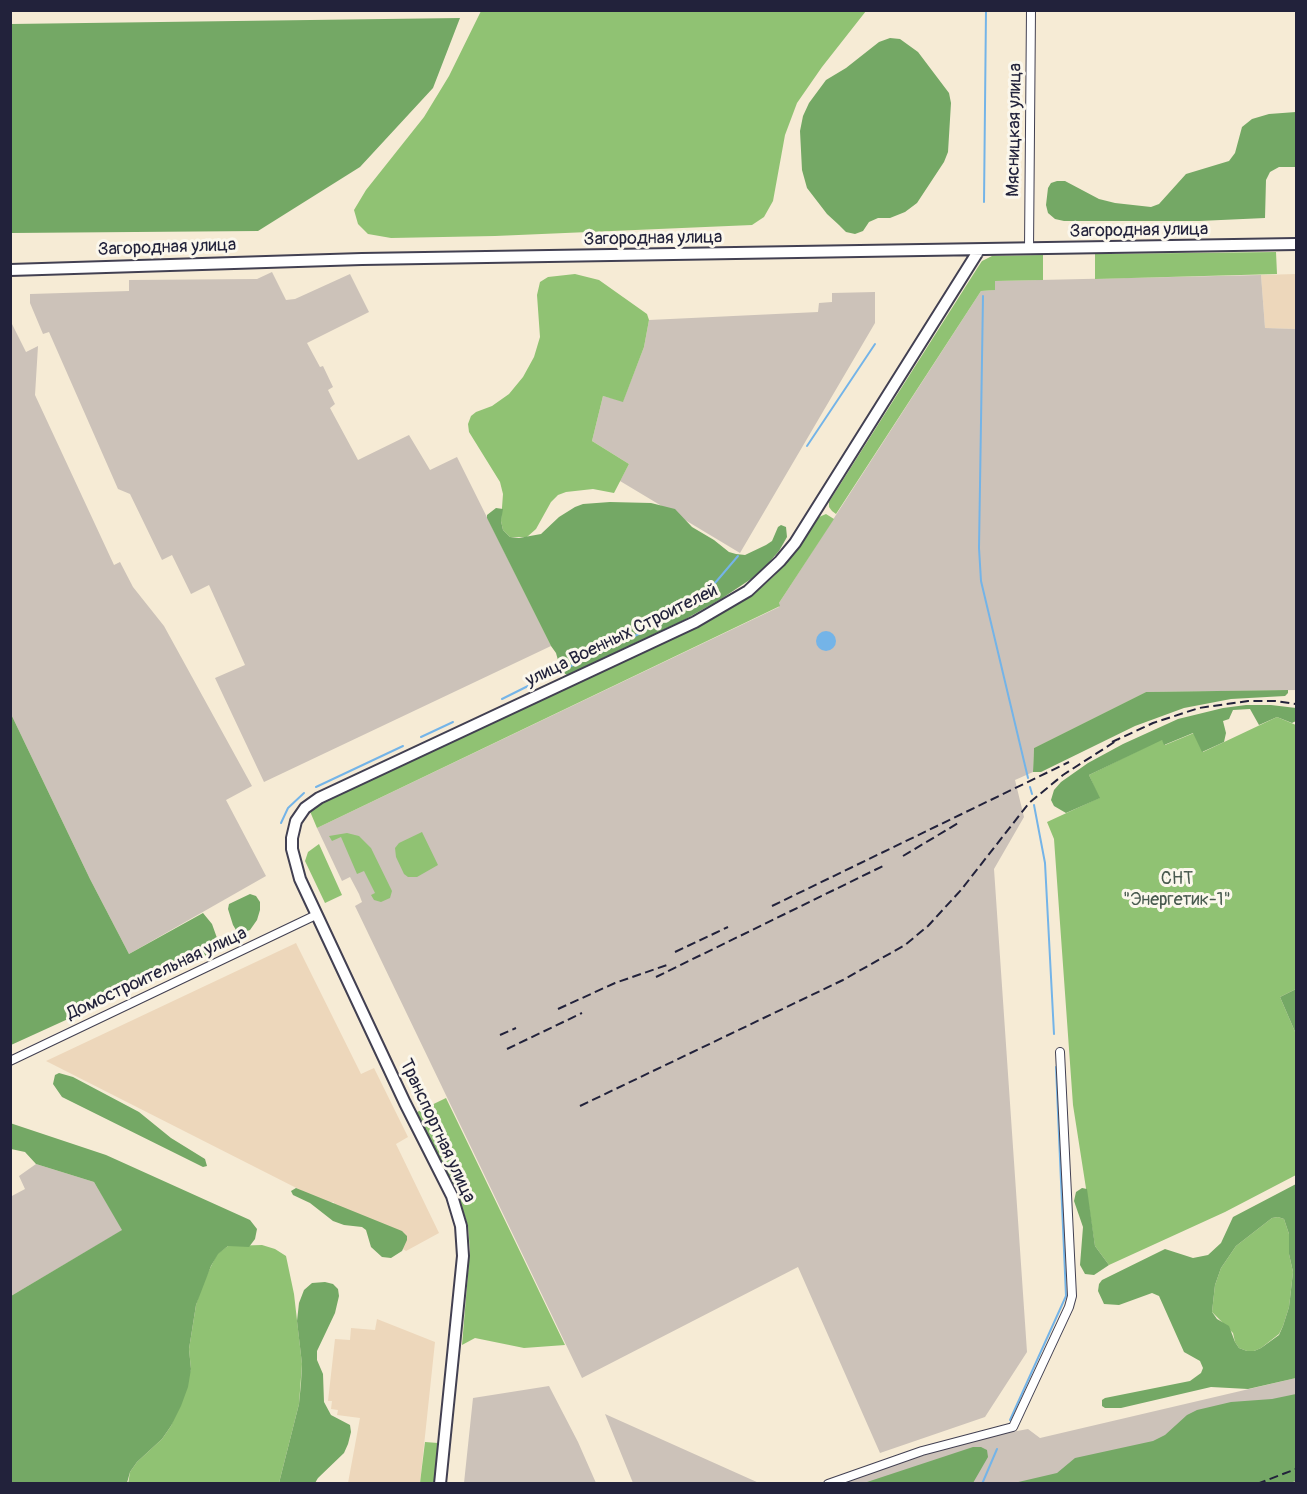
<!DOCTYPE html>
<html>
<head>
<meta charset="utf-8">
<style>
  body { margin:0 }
  #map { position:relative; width:1307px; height:1494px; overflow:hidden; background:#f6ebd5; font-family:Pangolin,sans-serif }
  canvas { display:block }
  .frame { position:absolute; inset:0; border:12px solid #22223b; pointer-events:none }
</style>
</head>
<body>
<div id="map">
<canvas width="1307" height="1494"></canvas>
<div class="frame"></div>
</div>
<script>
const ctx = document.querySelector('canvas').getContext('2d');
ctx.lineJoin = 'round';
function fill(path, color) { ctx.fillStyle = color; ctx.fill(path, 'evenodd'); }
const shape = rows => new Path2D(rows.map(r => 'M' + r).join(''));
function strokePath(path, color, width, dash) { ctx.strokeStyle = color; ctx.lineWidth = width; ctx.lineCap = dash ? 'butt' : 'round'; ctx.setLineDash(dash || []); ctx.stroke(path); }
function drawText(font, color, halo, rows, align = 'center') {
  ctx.font = font + ' Pangolin,sans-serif'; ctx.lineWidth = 6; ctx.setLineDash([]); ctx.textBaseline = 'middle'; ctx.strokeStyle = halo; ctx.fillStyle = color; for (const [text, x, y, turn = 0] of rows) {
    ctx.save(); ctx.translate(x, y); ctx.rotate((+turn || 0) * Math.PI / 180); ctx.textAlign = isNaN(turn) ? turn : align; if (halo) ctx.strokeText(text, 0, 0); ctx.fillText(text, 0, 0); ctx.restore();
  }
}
const built = shape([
  [1296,274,1296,329,1265,328,1261,275],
  [296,943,361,1074,374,1068,408,1137,396,1144,439,1233,406,1251,334,1205,334,1202,326,1203,46,1061],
  [377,1319,435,1342,420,1483,348,1483,360,1418,337,1415,338,1410,331,1409,332,1401,328,1401,335,1339,350,1340,351,1328,375,1330]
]);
const industrial = shape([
  [272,272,286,300,295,299,350,274,369,312,307,343,320,367,323,366,333,387,328,390,335,404,330,408,358,460,409,435,430,470,457,457,551,646,264,782,215,678,245,665,209,585,191,594,172,555,162,560,130,494,118,489,49,332,43,334,30,303,30,294,129,291,129,280,257,279],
  [1261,275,1265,328,1296,329,1296,690,1146,692,1034,748,1033,772,1015,780,1024,817,994,869,1027,1352,985,1417,880,1453,798,1267,582,1378,355,906,362,902,359,894,350,877,342,881,317,828,779,607,779,603,981,291,994,290,995,281],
  [875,292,875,323,740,553,620,481,629,464,592,441,603,396,623,401,644,347,649,320,818,312,819,303,832,302,832,293],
  [10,320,26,352,38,346,35,395,114,565,120,562,133,587,164,626,252,786,226,800,266,876,129,954,90,879,11,714],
  [36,1164,94,1182,123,1230,11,1296,10,1197,25,1189,19,1176],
  [1296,1378,1296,1483,836,1484,974,1439,1028,1429,1040,1438],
  [549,1386,578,1442,596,1483,464,1483,473,1398],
  [605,1414,759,1483,633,1483]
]);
const green = shape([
  [481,11,481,10,866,11,822,67,797,103,785,135,773,201,764,217,752,225,495,236,391,238,368,234,358,224,354,210,366,190,424,117,449,76],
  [1276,252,1277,274,1095,279,1095,254],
  [1043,255,1043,280,995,281,995,290,981,291,836,514,832,511,829,507,829,502,978,267,982,261,992,256],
  [575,274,599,280,647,314,649,320,644,347,623,402,603,396,592,441,629,464,614,493,593,489,566,492,558,495,551,502,536,529,527,537,510,537,503,530,501,521,503,494,500,482,469,432,468,424,471,416,476,412,492,406,509,394,523,377,534,357,540,337,537,295,540,282,548,277],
  [826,514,834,519,779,603,780,606,317,828,309,809,319,802,728,610,753,595,774,576,794,553,819,517],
  [1277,717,1296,725,1296,989,1280,997,1296,1034,1296,1175,1225,1212,1109,1265,1095,1246,1073,1105,1054,839,1047,822,1099,798,1089,775,1162,739,1165,745,1194,733,1203,752],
  [422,832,438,865,417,877,408,877,404,874,396,857,395,848,399,843],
  [347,833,359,836,371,848,392,891,390,898,381,902,374,900,371,895,375,893,364,871,357,874,341,837,332,841,329,836],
  [319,844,342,895,325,903,305,861,308,852],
  [446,1098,565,1345,524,1348,475,1338,462,1345,470,1250,468,1226,461,1204,417,1112],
  [1278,1217,1284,1219,1289,1234,1289,1254,1293,1272,1289,1307,1283,1326,1279,1334,1261,1348,1254,1351,1247,1351,1239,1348,1235,1342,1233,1333,1212,1312,1215,1285,1221,1268,1236,1246,1272,1218],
  [262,1245,275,1249,286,1256,294,1294,302,1364,299,1404,279,1483,128,1484,130,1472,137,1462,162,1439,171,1426,191,1369,189,1349,196,1305,202,1285,217,1254,228,1246],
  [425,1442,438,1443,434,1483,420,1483]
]);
const forest = shape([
  [460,18,433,88,360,167,258,231,11,233,11,24],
  [890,38,900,39,918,52,949,93,951,103,948,152,944,162,917,203,905,212,890,218,878,218,869,222,863,231,855,234,846,232,839,225,827,214,807,188,802,170,800,131,803,116,809,103,826,80,846,68,879,42],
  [1296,112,1296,167,1279,167,1270,172,1266,180,1265,218,1199,221,1064,221,1055,219,1048,213,1046,205,1048,188,1051,183,1057,181,1065,181,1099,199,1115,203,1151,207,1159,204,1186,174,1229,161,1235,153,1242,127,1252,119,1269,114],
  [610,502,651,503,675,509,692,527,714,540,729,552,736,554,745,555,766,545,772,541,778,527,781,525,786,527,787,537,779,551,764,568,751,579,721,599,684,620,567,675,561,671,556,653,551,646,487,518,487,515,496,508,503,509,501,521,503,530,510,537,519,538,541,534,559,517,575,507,583,504],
  [1288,690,1288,693,1285,696,1231,699,1184,708,1135,726,1041,772,1033,772,1034,748,1146,692],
  [1246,705,1271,705,1296,708,1296,721,1292,723,1277,717,1259,725,1250,709,1233,710,1229,719,1223,721,1226,733,1224,742,1202,752,1193,733,1164,745,1162,740,1089,775,1100,798,1066,813,1054,806,1051,800,1054,790,1061,782,1088,763,1123,744,1178,719,1223,708],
  [11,714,90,879,129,954,203,913,212,924,217,938,215,946,204,957,11,1045],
  [250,894,256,896,260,902,260,910,257,920,250,930,242,933,236,930,233,925,228,909,229,904],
  [1296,989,1296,1034,1280,997],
  [59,1073,73,1077,139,1112,171,1138,205,1159,207,1166,203,1167,62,1097,53,1084,55,1075],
  [10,1123,106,1155,250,1220,257,1229,255,1239,249,1247,228,1246,218,1254,211,1266,196,1305,189,1349,191,1369,188,1387,181,1406,171,1426,162,1439,137,1462,130,1472,127,1483,11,1483,11,1296,122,1230,94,1182,36,1164,25,1152,11,1149],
  [1296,1184,1296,1378,1248,1389,1211,1387,1121,1408,1105,1408,1102,1406,1102,1400,1105,1398,1190,1381,1201,1373,1203,1368,1200,1361,1184,1352,1159,1296,1152,1293,1119,1305,1104,1304,1098,1291,1099,1284,1102,1280,1165,1249,1193,1258,1208,1255,1221,1243,1233,1217],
  [1278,1217,1284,1219,1289,1234,1289,1254,1293,1272,1289,1307,1283,1326,1279,1335,1261,1348,1254,1351,1247,1351,1239,1348,1235,1342,1229,1326,1217,1319,1212,1312,1215,1285,1221,1268,1236,1246,1272,1218],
  [296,1188,402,1231,407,1236,407,1240,402,1251,391,1258,382,1257,371,1247,366,1230,362,1227,344,1225,333,1221,310,1203,293,1195,291,1191],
  [1082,1188,1087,1189,1095,1246,1109,1265,1094,1275,1085,1274,1080,1265,1083,1227,1074,1201,1076,1192],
  [325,1282,333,1284,338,1289,339,1296,335,1313,317,1351,317,1360,323,1374,324,1402,331,1415,350,1425,351,1432,348,1444,344,1453,318,1478,315,1483,279,1483,299,1404,301,1383,302,1364,297,1321,299,1303,304,1290,312,1283],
  [1296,1394,1296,1481,1286,1484,1014,1483,1057,1473,1075,1458,1153,1441,1165,1435,1187,1415,1197,1410,1231,1402,1272,1399],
  [973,1447,981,1447,987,1450,988,1457,973,1483,864,1483]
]);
const water = shape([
  '816 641a10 10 0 1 1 20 0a10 10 0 1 1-20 0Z'
]);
const stream = shape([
  [984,202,986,10],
  [983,296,979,548,981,581,1028,778],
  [807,446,875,344],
  [554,674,643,632,663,615,686,603,715,583,738,556],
  [502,699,542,679],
  [421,737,453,722],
  [316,787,403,746],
  [1030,787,1032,794],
  [1034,805,1045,863,1054,1034],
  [281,823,288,808,304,793],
  [1010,1420,1066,1296,1056,1067],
  [982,1484,997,1449]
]);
const street = shape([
  [1029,249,1031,10],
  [10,1061,316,915],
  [828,1484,922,1451,1013,1427,1069,1307,1072,1296,1060,1052]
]);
const secondary = shape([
  [10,270,362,259,1296,244],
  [440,1484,463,1256,461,1226,452,1196,405,1103,300,879,292,849,292,838,296,821,305,808,319,798,695,622,748,591,780,561,795,543,979,250]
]);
const rail = shape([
  [1112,742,1153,723,1199,708,1248,701,1275,701,1296,704],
  [903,856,960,822],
  [772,906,1069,762],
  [675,952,728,927],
  [656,977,883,866],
  [558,1009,615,983,667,965],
  [500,1035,516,1028],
  [507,1049,582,1013],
  [580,1106,843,980,905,945,928,926,961,890,1029,803,1063,775,1119,739],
  [1257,1484,1296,1469]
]);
const streetNames = [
  ["Мясницкая улица",1015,130,-89],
  ["Загородная улица",1139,231,-1],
  ["Загородная улица",653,239,-1],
  ["Загородная улица",167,248,-2],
  ["улица Военных Строителей",622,636,-26],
  ["Домостроительная улица",157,974,-25],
  ["Транспортная улица",437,1131,65]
];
const parkNames = [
  ["СНТ",1177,879],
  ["\"Энергетик-1\"",1177,900]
];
fill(built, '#edd7bb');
fill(industrial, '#ccc2b9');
fill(green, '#90c273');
fill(forest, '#74a865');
fill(water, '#74b4e8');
strokePath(stream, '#74b4e8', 2);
strokePath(street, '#424052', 10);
strokePath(secondary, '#424052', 14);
strokePath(street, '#fff', 8);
strokePath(secondary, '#fff', 10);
strokePath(rail, '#22223b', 2, [9, 4.5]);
drawText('18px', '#22223b', '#fbf7ec', streetNames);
drawText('18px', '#485a4f', '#fbf7ec', parkNames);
</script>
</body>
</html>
